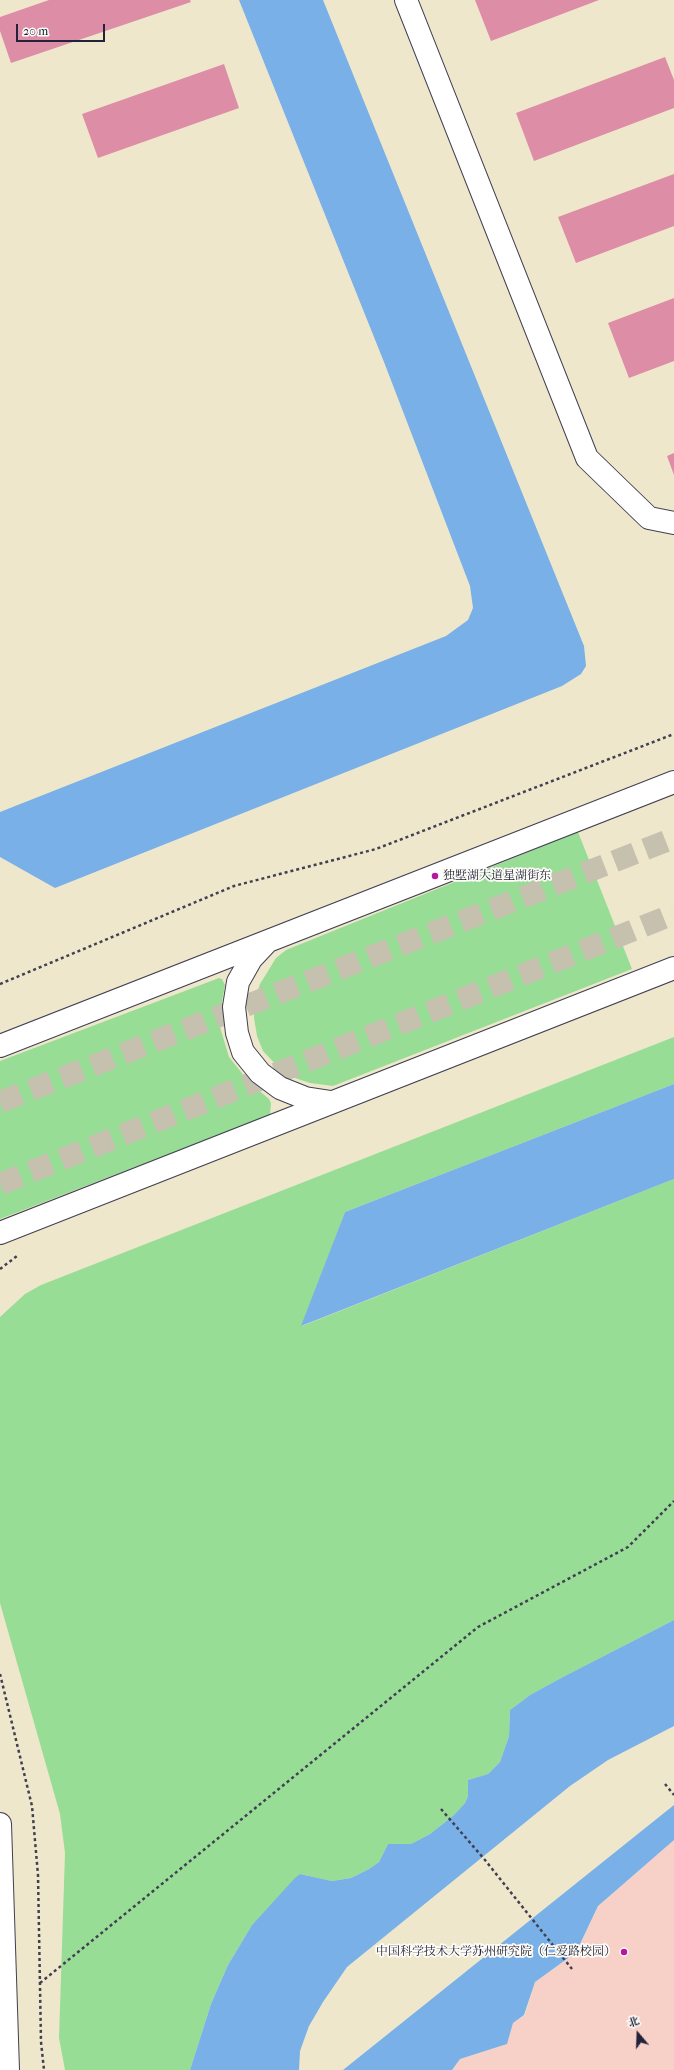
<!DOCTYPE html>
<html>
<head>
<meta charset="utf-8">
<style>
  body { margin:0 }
  #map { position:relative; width:674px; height:2070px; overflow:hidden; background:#efe7cc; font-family:"IM FELL French Canon","Noto Serif SC",serif }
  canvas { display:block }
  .north { position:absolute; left:618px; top:2014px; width:40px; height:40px; -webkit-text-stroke:3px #fdfcf7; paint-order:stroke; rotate:341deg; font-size:11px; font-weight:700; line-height:16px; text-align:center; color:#22223b }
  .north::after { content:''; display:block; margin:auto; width:14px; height:18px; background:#22223b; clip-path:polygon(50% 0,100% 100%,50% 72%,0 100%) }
  .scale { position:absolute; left:16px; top:24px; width:89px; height:18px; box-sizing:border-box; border:2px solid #22223b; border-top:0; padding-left:5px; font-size:12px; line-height:14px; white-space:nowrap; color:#22223b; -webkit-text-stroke:3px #fdfcf7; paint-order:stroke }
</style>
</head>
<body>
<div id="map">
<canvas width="674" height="2070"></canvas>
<div class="north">北</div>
<div class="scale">20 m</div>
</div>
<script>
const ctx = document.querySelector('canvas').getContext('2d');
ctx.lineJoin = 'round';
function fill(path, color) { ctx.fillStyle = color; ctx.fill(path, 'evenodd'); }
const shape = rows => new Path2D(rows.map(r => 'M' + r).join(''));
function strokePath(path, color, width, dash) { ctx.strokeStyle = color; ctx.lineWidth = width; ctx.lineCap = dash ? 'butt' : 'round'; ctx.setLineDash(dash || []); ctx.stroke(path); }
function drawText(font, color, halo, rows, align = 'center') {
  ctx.font = font + ' "IM FELL French Canon","Noto Serif SC",serif'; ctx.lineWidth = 3.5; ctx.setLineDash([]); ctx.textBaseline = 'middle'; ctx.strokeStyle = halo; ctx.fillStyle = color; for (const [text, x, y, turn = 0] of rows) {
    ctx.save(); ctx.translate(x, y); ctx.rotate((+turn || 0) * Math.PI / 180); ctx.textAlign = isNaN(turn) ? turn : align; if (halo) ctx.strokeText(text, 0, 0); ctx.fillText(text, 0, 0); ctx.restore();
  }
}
const built = shape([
  [674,1840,674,2070,452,2070,460,2059,507,2044,513,2023,525,2015,535,1982,571,1956,583,1938,598,1906]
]);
const green = shape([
  [578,832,632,969,333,1086,310,1083,295,1078,282,1071,263,1051,257,1036,254,1018,254,1002,260,984,276,958,286,950],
  [219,978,222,979,225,985,220,1012,220,1027,229,1057,249,1082,269,1099,271,1103,270,1115,0,1219,0,1061],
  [674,1037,674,1084,345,1212,302,1326,674,1179,674,1620,561,1678,530,1695,510,1710,509,1736,500,1762,488,1774,468,1780,468,1796,465,1803,454,1815,430,1834,411,1844,388,1844,379,1862,369,1869,351,1878,332,1881,300,1874,252,1925,228,1965,211,2004,190,2070,65,2070,59,2038,65,1853,60,1814,0,1603,0,1317,25,1294,41,1285]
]);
const water = shape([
  [239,0,323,0,584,646,586,666,581,674,562,686,55,888,0,857,0,812,446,636,468,620,473,608,470,586,384,362],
  [674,1084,674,1179,301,1326,345,1212],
  [674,1620,674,1726,608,1760,570,1786,347,1967,323,2002,309,2026,300,2051,299,2070,190,2070,211,2004,228,1965,252,1925,295,1878,300,1874,332,1881,351,1878,369,1869,379,1862,388,1844,411,1844,430,1834,454,1815,465,1803,468,1796,468,1780,488,1774,500,1762,509,1736,510,1710,530,1695,561,1678],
  [674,1805,674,1840,598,1906,580,1944,571,1956,535,1982,524,2015,513,2023,507,2044,460,2059,452,2070,343,2070]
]);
const building = shape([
  [49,0,190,0,191,2,11,63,0,31,0,17],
  [475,0,599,0,491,41],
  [665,57,674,80,674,108,534,161,516,113],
  [224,64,239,108,98,158,82,114],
  [674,174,674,226,576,263,558,217],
  [674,298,674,361,629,378,608,323],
  [674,453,674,475,667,456]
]);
const trunkTunnel = shape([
  [0,1102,674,838],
  [0,1184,674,914]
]);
const path = shape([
  [0,984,234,886,376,849,674,734],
  [0,1269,17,1256],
  [0,1674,32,1806,38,1875,41,2042,44,2070],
  [665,1784,674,1795],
  [441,1809,485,1860,572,1969],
  [40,1983,478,1627,628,1547,674,1501]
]);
const minor = shape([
  [406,0,587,458,649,518,674,523]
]);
const primary = shape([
  [266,943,251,959,238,982,234,1007,237,1033,243,1052,260,1073,280,1088,305,1098,331,1102],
  [0,1046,674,782],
  [0,1233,674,968],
  [0,1824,8,2070]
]);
const markers = [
  [435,876,4,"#b5179e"],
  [624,1952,4,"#b5179e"]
];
const poiNames = [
  ["独墅湖大道星湖街东",443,876],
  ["中国科学技术大学苏州研究院（仁爱路校园）",616,1952,"right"]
];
fill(built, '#f7d1c8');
fill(green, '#97dd96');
fill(water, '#78b0e7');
fill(building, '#dd8da6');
strokePath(trunkTunnel, '#c6c0af', 22, [22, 11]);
strokePath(minor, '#414051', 24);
strokePath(primary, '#414051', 24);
strokePath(path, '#414051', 2.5, [3, 3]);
strokePath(minor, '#fff', 22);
strokePath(primary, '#fff', 22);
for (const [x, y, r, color] of markers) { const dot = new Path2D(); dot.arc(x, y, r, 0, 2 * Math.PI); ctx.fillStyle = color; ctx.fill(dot); strokePath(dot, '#fdfcf7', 1.5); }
drawText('12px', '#22223b', '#fdfcf7', poiNames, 'left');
</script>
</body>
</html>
